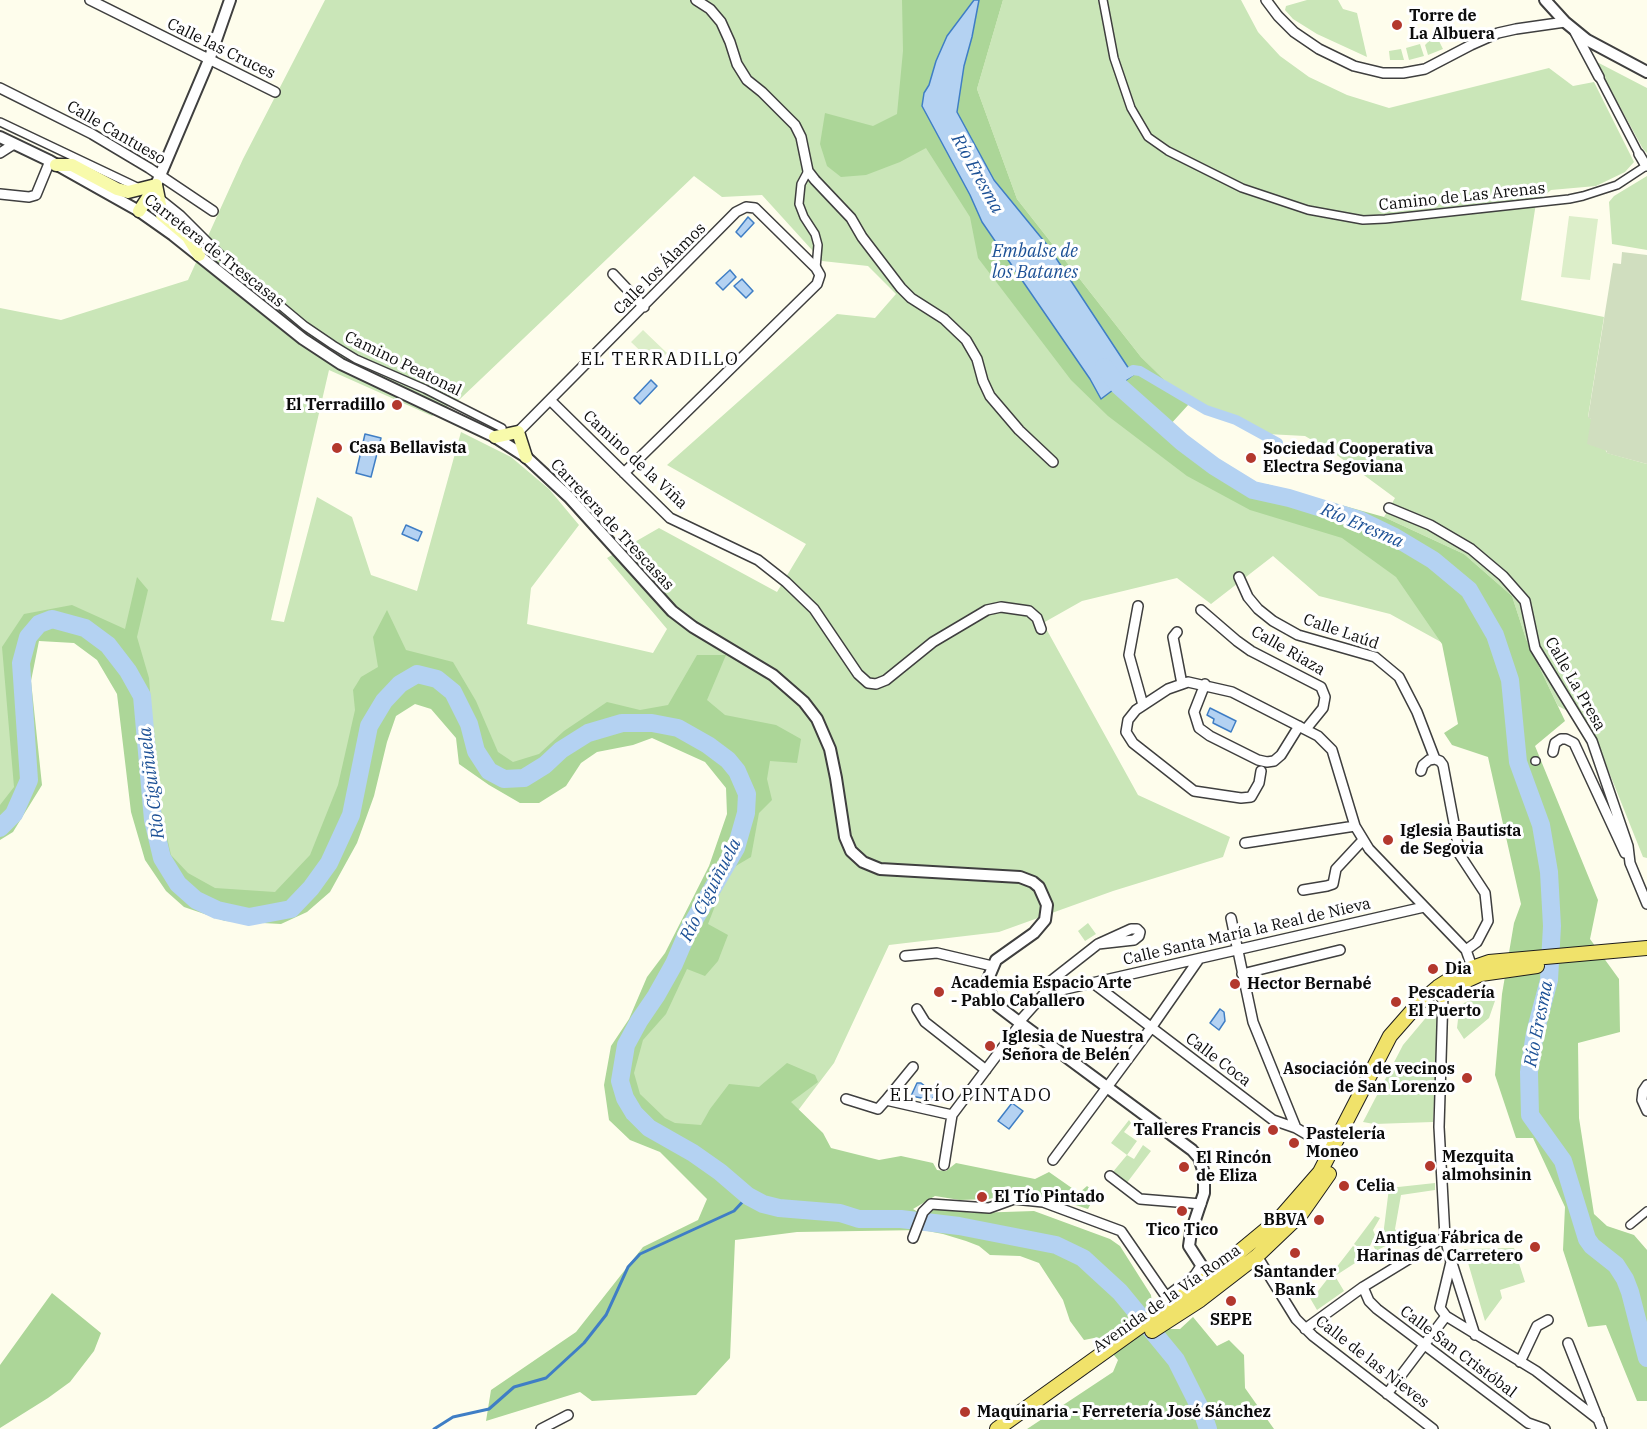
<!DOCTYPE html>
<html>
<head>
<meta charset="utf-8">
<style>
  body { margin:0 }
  canvas { display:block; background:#fefdec }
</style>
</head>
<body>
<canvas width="1647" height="1429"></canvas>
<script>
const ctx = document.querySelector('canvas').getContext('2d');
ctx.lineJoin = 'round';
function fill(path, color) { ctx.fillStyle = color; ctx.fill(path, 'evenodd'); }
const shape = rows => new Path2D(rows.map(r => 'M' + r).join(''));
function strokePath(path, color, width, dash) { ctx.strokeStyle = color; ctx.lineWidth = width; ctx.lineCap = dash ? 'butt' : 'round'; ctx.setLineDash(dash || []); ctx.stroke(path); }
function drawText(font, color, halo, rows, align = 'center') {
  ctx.font = font + ' "IBM Plex Serif",serif'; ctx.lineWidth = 6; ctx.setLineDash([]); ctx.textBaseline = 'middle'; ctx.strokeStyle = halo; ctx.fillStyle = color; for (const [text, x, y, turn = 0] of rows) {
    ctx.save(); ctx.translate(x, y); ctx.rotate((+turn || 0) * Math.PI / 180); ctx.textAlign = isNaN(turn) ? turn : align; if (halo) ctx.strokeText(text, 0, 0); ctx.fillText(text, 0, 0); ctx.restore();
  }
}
const green = shape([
  [325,0,976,0,945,91,1013,235,1182,442,1253,490,1323,508,1510,680,1390,614,1319,596,1273,556,1211,604,1177,578,1082,601,1043,623,1138,795,1230,837,1223,857,1113,891,999,932,889,945,834,1063,753,1170,748,1196,620,1081,674,964,742,782,652,723,524,778,416,674,291,909,178,884,108,645,28,637,29,780,0,828,0,308,61,320,188,280,243,159],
  [694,176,722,197,762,195,822,261,868,266,896,294,875,318,837,314,667,465,806,544,777,592,659,528,607,558,667,629,653,653,527,624,531,588,579,525,549,489,511,457,461,432,417,591,371,575,352,517,317,497,284,622,271,620,329,370,432,416,460,399],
  [1003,0,1241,0,1258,32,1280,56,1309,77,1347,95,1389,108,1549,68,1573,86,1594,82,1634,162,1625,172,1596,186,1551,190,1536,203,1521,300,1604,317,1588,417,1591,419,1607,453,1647,464,1647,858,1643,857,1589,722,1558,706,1526,639,1512,596,1464,554,1384,517,1395,498,1334,453,1305,436,1267,434,1206,414,1189,404,1141,357,1017,199,977,89],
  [1307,0,1338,0,1343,9,1357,13,1367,57,1317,34,1293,19,1285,10,1286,6],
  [1438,39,1443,49,1428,55,1425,45,1430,40],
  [1420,44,1424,56,1409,60,1406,48],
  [1401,49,1404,60,1390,60,1389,51],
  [1595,61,1647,88,1647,153,1643,149],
  [1647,176,1647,250,1612,244,1609,202,1614,196],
  [1088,923,1096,934,1085,941,1078,931],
  [1496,998,1489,1018,1464,1039,1457,1028,1459,1011,1464,1003,1473,999],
  [1436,1010,1438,1018,1433,1122,1374,1124,1363,1122,1403,1045,1429,1014],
  [1129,1120,1131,1123,1124,1132,1137,1141,1127,1155,1134,1159,1143,1145,1151,1151,1126,1184,1112,1173,1127,1155,1111,1143],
  [1435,1183,1435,1190,1401,1195,1395,1229,1400,1237,1393,1241,1384,1233,1384,1228,1389,1188],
  [1375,1216,1380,1218,1373,1230,1375,1235,1370,1246,1374,1252,1369,1255,1354,1244],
  [1383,1235,1391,1243,1376,1251,1373,1245,1377,1236],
  [1353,1246,1366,1256,1335,1276,1344,1291,1317,1310,1310,1298,1313,1294,1315,1295],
  [1514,1248,1525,1282,1500,1290,1502,1298,1485,1321,1464,1249]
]);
const forest = shape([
  [902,0,1003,0,977,89,1017,199,1141,357,1189,404,1169,426,1199,451,1224,468,1263,487,1266,484,1384,517,1464,554,1512,596,1526,639,1565,721,1535,746,1598,900,1590,939,1619,979,1620,1032,1578,1043,1579,1118,1594,1214,1607,1226,1634,1235,1647,1250,1647,1401,1637,1401,1606,1325,1588,1327,1563,1250,1565,1207,1533,1138,1516,1138,1495,1075,1502,994,1514,923,1521,904,1488,757,1452,745,1444,733,1458,724,1442,644,1396,577,1342,538,1250,510,1187,476,1108,416,1071,380,978,258,970,217,926,148,900,162,866,175,841,177,827,166,820,144,825,113,873,126,897,114,903,51],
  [137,577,148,590,137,637,149,678,158,797,171,855,188,873,215,888,275,892,310,855,338,785,355,710,353,690,361,677,378,667,373,637,387,610,406,650,453,662,476,701,498,752,513,762,539,754,564,731,607,702,640,710,668,705,697,655,726,655,707,700,725,715,776,725,801,739,797,763,770,761,767,779,772,800,759,813,751,857,729,870,708,924,728,935,718,961,705,976,687,969,666,1014,643,1040,634,1073,640,1094,665,1118,675,1123,701,1125,710,1109,729,1084,759,1087,787,1063,815,1075,818,1082,791,1102,823,1133,831,1148,879,1160,901,1156,933,1163,937,1170,946,1171,956,1163,1035,1179,1049,1172,1079,1193,1087,1186,1096,1193,1088,1209,1057,1199,1013,1193,989,1199,960,1200,935,1196,913,1209,923,1215,926,1211,941,1209,974,1213,1034,1211,1110,1239,1120,1246,1151,1295,1152,1303,1147,1312,1162,1329,1180,1329,1193,1317,1217,1346,1229,1340,1244,1355,1245,1388,1274,1429,1027,1429,1113,1372,1118,1360,1104,1343,1094,1338,1084,1340,1070,1321,1063,1300,1039,1263,1020,1256,990,1255,979,1246,966,1241,943,1234,922,1230,797,1232,735,1240,730,1358,696,1395,592,1401,580,1392,486,1421,491,1390,576,1332,643,1247,698,1220,707,1199,660,1152,630,1140,609,1120,604,1085,611,1046,629,1019,647,977,665,953,709,866,727,814,726,788,705,762,652,738,633,745,597,752,581,763,566,786,539,803,520,803,489,785,459,764,456,738,431,709,415,704,396,716,387,742,374,796,357,843,330,892,307,912,281,924,225,921,184,907,166,891,145,860,131,812,117,694,97,660,74,643,39,641,31,681,42,785,13,832,0,840,0,805,14,787,2,647,24,614,72,605,125,629],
  [52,1293,101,1333,94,1351,70,1382,48,1398,0,1428,0,1365]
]);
const cemetery = shape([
  [1622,252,1647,255,1647,464,1606,453,1607,451,1587,444,1591,419,1588,418,1613,263,1621,264]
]);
const pitch = shape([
  [1569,216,1598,219,1590,280,1561,277],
  [643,330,667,353,655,365,631,342]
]);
const water = shape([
  [974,0,979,0,972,37,964,66,957,112,994,180,1048,246,1133,375,1101,399,1090,379,982,222,970,195,922,106,924,93,929,85,936,61,947,36,974,0],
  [748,217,754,223,741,237,736,232,748,217],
  [730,270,736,277,723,290,716,283,730,270],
  [742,279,753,291,746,298,734,286,742,279],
  [651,380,657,386,640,404,634,398,651,380],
  [365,434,381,438,371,477,356,473,365,434],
  [406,525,422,532,418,541,402,534,406,525],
  [1210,708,1236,721,1231,732,1213,723,1214,719,1207,715,1210,708],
  [1220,1009,1224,1012,1225,1021,1219,1030,1210,1023,1220,1009],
  [917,1083,921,1083,935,1094,932,1100,911,1096,917,1083],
  [1012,1103,1023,1111,1009,1129,998,1121,1012,1103]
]);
const stream = shape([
  [434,1429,453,1417,489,1409,514,1387,546,1378,584,1343,606,1315,628,1267,640,1254,734,1211,748,1196]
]);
const canal = shape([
  [1118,379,1133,370,1140,371,1206,410,1236,420,1278,443]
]);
const river = shape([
  [1104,367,1119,386,1182,442,1214,466,1253,490,1289,498,1360,520,1393,536,1433,560,1469,590,1495,635,1510,680,1518,762,1541,825,1549,872,1552,926,1549,980,1535,1033,1529,1072,1530,1115,1563,1161,1587,1239,1592,1246,1616,1265,1625,1279,1630,1292,1647,1358],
  [0,828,14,814,29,780,21,663,28,637,39,624,52,619,85,628,108,645,128,671,142,696,153,820,162,858,178,884,196,900,217,910,249,917,291,909,311,888,329,863,351,815,369,726,384,701,400,684,417,674,437,679,453,692,469,724,476,751,489,771,504,779,524,778,545,765,561,750,588,733,622,723,652,723,678,728,708,745,728,760,737,771,747,794,746,813,736,848,689,929,674,964,656,996,639,1021,626,1045,620,1081,625,1098,634,1113,649,1128,693,1153,720,1172,748,1196,763,1204,779,1208,840,1213,859,1219,901,1219,959,1226,1056,1245,1083,1258,1120,1292,1176,1360,1203,1414,1208,1429]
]);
const pedestrian = shape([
  [1103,0,1114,58,1131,108,1148,137,1168,151,1242,188,1308,210,1363,220,1385,219,1569,199,1583,196,1617,185,1646,166],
  [1599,77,1639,154],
  [0,122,137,187],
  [808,171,801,184,799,204,804,217,815,234,818,245,816,268],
  [161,199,181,215,226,260,305,326,333,345,356,359,425,389,502,428],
  [1535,761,1536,761],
  [1630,1225,1647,1211]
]);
const minor = shape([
  [90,0,275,92],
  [696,0,710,9,721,22,730,42,737,64,747,80,762,92,795,125,801,137,808,171,815,180,851,218,862,237,901,288,911,298,944,319,966,340,977,359,983,381,990,396,1019,430,1053,462],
  [1266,0,1278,16,1294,32,1319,49,1354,66,1383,73,1403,73,1425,69,1471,45,1498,33,1516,29,1565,22],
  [1575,32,1599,77],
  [0,88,92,134,149,168,213,211],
  [0,153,14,144],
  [1639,154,1646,166,1647,165],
  [0,194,29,197,36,195,50,161],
  [613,274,644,307],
  [550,400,670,518,758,560,786,582,814,609,858,674,868,683,876,684,886,680,933,642,987,610,1001,607,1029,611,1037,618,1041,629],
  [518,432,736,212,746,207,755,208,816,268,820,275,817,284,624,473],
  [1389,508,1430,525,1471,549,1503,576,1525,601,1535,648,1592,741,1628,846,1630,863,1647,904],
  [1239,577,1248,597,1258,609,1273,621,1298,635,1375,657,1399,677,1417,712,1435,759],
  [1138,606,1129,655,1143,705],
  [1201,610,1237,641,1251,651,1321,687,1325,697,1323,708,1306,729],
  [1177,632,1173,637,1182,684],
  [1205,684,1194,712,1199,728,1210,736,1258,760,1267,762,1274,761,1281,755,1299,726],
  [1553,752,1555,743,1561,739,1566,739,1574,743,1625,853],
  [1261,771,1259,783,1251,797,1241,798,1194,791,1133,743,1126,732,1128,720,1136,710,1168,689,1188,682,1232,692,1318,736,1332,750,1355,826,1369,849,1466,950,1472,967],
  [1421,771,1423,765,1429,760,1435,759,1440,761,1443,765,1460,855,1485,893,1488,921,1477,942,1466,950],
  [1245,843,1355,826],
  [1303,890,1327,886,1333,884,1336,869,1363,840],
  [1231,918,1253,1022,1296,1128],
  [905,956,937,953,992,966],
  [1242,974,1340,950],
  [1093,983,1273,1120,1296,1128,1332,1149],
  [1044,994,1047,984,1098,944,1134,940,1139,936,1140,932,1137,929,1131,929,1098,944],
  [1443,994,1439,1127,1445,1237,1451,1262,1440,1308,1446,1316,1536,1371,1599,1420],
  [917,1009,925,1022,986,1070],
  [1019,1022,1044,994,1424,907],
  [913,1067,886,1100,952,1115],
  [1647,1085,1643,1091,1642,1100,1647,1111],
  [846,1099,878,1109,886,1100],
  [1053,1160,1151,1028,1199,959],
  [944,1165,952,1115,1021,1023],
  [1110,1176,1140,1199,1201,1204],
  [913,1238,923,1212,931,1204,989,1208,1014,1199,1043,1202,1121,1231,1172,1305],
  [1257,1256,1296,1319,1313,1336,1433,1429],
  [1452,1263,1475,1335],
  [1363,1287,1369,1301,1377,1309,1528,1423,1545,1429],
  [1166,1297,1195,1275,1201,1266],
  [1305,1329,1363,1287,1445,1237],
  [1568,1343,1602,1429],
  [1520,1362,1537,1326,1548,1320],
  [1387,1394,1446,1316],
  [541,1429,568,1415]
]);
const tertiary = shape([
  [1545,0,1565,22,1587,40,1647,72],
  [0,137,50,161,139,211,173,235,303,339,341,364,495,437,526,457,569,497,672,611,693,627,773,675,804,702,817,719,830,749,836,778,845,837,851,851,863,862,880,869,1020,877,1033,882,1039,887,1047,905,1045,920,1034,933,996,960,988,979,991,996,998,1006,1019,1022,1192,1150,1199,1158,1204,1173,1204,1193,1191,1232,1189,1246,1209,1277],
  [156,185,209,60,230,0]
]);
const secondary = shape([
  [56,165,72,165,117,189,128,192,156,185],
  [156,185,162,215,188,237,199,255],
  [139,211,156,185],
  [495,437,518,432,526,457]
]);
const primary = shape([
  [1442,995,1459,984,1481,974,1537,966],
  [1152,1331,1200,1300,1257,1256,1301,1214,1329,1174],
  [997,1429,1209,1277,1279,1219,1320,1172,1390,1036,1419,1003,1438,987,1463,971,1489,962,1647,948]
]);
const markers = [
  [1397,25,6,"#b3382d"],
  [397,405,6,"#b3382d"],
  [337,448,6,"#b3382d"],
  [1251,458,6,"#b3382d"],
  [1388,840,6,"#b3382d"],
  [1433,969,6,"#b3382d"],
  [1235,984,6,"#b3382d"],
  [939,992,6,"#b3382d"],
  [1396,1002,6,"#b3382d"],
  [990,1046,6,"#b3382d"],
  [1467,1078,6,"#b3382d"],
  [1273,1130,6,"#b3382d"],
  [1294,1143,6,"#b3382d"],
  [1430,1166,6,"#b3382d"],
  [1184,1167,6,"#b3382d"],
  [1344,1186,6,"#b3382d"],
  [982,1197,6,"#b3382d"],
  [1182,1211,6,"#b3382d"],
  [1319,1220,6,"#b3382d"],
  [1535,1247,6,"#b3382d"],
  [1295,1253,6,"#b3382d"],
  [1231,1301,6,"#b3382d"],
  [965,1412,6,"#b3382d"]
];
const poiNames = [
  ["Torre de",1409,16],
  ["La Albuera",1409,34],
  ["El Terradillo",385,405,"right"],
  ["Casa Bellavista",349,448],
  ["Sociedad Cooperativa",1263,449],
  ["Electra Segoviana",1263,467],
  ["Iglesia Bautista",1400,831],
  ["de Segovia",1400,849],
  ["Dia",1445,969],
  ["Academia Espacio Arte",951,983],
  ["- Pablo Caballero",951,1001],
  ["Hector Bernabé",1247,984],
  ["Pescadería",1408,993],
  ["El Puerto",1408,1011],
  ["Iglesia de Nuestra",1002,1037],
  ["Señora de Belén",1002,1055],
  ["Asociación de vecinos",1455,1069,"right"],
  ["de San Lorenzo",1455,1087,"right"],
  ["Talleres Francis",1261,1130,"right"],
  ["Pastelería",1306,1134],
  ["Moneo",1306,1152],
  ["Mezquita",1442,1157],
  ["almohsinin",1442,1175],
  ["El Rincón",1196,1158],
  ["de Eliza",1196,1176],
  ["Celia",1356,1186],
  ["El Tío Pintado",994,1197],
  ["BBVA",1307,1220,"right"],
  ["Tico Tico",1182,1230,"center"],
  ["Antigua Fábrica de",1523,1238,"right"],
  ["Harinas de Carretero",1523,1256,"right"],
  ["Santander",1295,1272,"center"],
  ["Bank",1295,1290,"center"],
  ["SEPE",1231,1320,"center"],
  ["Maquinaria - Ferretería José Sánchez",977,1412]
];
const streetNames = [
  ["Calle las Cruces",221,49,26],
  ["Calle Cantueso",116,133,30],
  ["Camino de Las Arenas",1462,197,-6],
  ["Carretera de Trescasas",214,251,38],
  ["Calle los Álamos",660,269,-45],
  ["Camino Peatonal",403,364,26],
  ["Camino de la Viña",635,460,43],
  ["Carretera de Trescasas",612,525,47],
  ["Calle Laúd",1341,632,19],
  ["Calle Riaza",1288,651,30],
  ["Calle La Presa",1575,684,60],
  ["Calle Santa María la Real de Nieva",1247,932,-13],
  ["Calle Coca",1218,1060,37],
  ["Avenida de la Vía Roma",1167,1299,-35],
  ["Calle San Cristóbal",1458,1352,37],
  ["Calle de las Nieves",1372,1362,38]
];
const waterNames = [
  ["Río Eresma",977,174,61],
  ["Embalse de",1035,252],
  ["los Batanes",1035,273],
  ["Río Eresma",1362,526,23],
  ["Río Ciguiñuela",152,783,-97],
  ["Río Ciguiñuela",711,890,-63],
  ["Río Eresma",1539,1024,-79]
];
const neighbourhoodNames = [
  ["EL TERRADILLO",660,360],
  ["EL TÍO PINTADO",971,1096]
];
fill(green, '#cae6b8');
fill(forest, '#acd698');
fill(cemetery, '#d0debf');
fill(pitch, '#dceec9');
fill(water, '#b4d2f2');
strokePath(water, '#3f7ec5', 1.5);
strokePath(stream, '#3f7ec5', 3);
strokePath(canal, '#b4d2f2', 10);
strokePath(river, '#b4d2f2', 18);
strokePath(pedestrian, '#3f3f3f', 10);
strokePath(minor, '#3f3f3f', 12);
strokePath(tertiary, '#3f3f3f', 14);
strokePath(secondary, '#2e2e2e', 15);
strokePath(primary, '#1d1d1d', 16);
strokePath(pedestrian, '#fff', 7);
strokePath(minor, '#fff', 9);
strokePath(tertiary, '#fff', 10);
strokePath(secondary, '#f8faab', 12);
strokePath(primary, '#f0e26a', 14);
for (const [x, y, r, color] of markers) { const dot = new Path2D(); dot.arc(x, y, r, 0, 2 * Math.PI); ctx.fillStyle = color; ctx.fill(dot); strokePath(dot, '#fff', 2); }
drawText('bold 16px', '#0c0c0c', '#fff', poiNames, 'left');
drawText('16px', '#0c0c0c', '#fff', streetNames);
drawText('italic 18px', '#1d5196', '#fff', waterNames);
ctx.letterSpacing = '1.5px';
drawText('18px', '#0c0c0c', '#fff', neighbourhoodNames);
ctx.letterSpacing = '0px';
</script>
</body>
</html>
